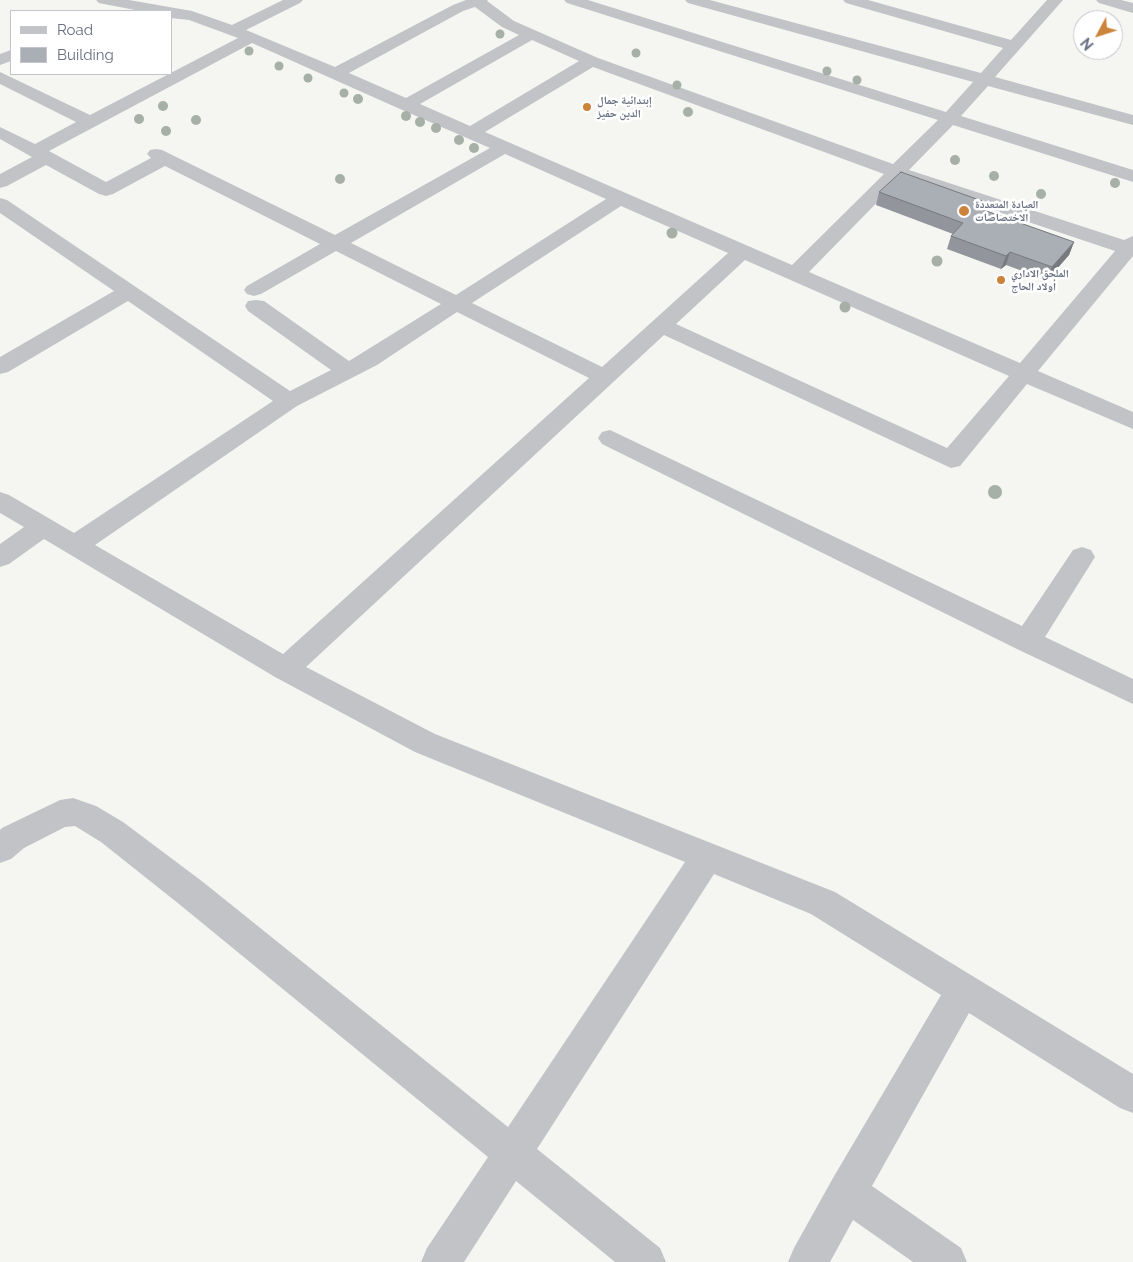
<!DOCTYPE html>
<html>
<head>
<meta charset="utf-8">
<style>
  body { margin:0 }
  #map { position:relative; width:1133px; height:1262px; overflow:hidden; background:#f5f5f2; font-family:Raleway,sans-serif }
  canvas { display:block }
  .legend { position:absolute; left:10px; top:10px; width:162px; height:65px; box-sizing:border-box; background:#fff; border:1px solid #c3c5cc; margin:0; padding:6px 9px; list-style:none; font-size:15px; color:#686f80 }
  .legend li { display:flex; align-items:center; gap:10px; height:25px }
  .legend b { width:25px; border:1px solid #c3c5cc }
  .north { position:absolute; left:1073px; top:10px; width:50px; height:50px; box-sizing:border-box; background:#fff; border:1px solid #c3c5cc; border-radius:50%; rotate:230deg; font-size:14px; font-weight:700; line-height:20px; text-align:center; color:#686f80 }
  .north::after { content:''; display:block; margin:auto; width:18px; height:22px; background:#cc833b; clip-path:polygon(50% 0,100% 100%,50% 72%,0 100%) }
</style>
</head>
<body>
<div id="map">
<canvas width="1133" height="1262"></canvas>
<ul class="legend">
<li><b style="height:6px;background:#c2c3c7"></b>Road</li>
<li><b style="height:14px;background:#aaaeb5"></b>Building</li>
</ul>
<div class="north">N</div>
</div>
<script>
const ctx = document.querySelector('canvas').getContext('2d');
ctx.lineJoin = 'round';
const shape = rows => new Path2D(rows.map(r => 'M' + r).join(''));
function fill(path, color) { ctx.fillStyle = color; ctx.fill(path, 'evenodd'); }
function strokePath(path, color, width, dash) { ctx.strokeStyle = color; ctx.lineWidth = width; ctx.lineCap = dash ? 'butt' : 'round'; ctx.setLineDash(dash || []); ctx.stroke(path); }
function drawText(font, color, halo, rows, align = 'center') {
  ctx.font = font + ' Raleway,"Noto Naskh Arabic",sans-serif'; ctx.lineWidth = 5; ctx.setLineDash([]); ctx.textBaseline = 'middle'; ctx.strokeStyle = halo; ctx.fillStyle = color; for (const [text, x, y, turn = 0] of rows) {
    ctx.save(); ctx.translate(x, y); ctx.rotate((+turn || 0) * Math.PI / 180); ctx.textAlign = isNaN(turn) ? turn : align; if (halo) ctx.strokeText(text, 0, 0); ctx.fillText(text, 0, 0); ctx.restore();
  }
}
const minor = shape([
  [96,0,129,0,192,11,232,25,283,0,303,0,300,3,246,30,335,67,453,5,466,0,488,0,487,1,514,21,598,58,893,164,938,120,567,3,564,0,588,0,946,112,973,82,688,3,685,0,710,0,981,73,1003,48,846,3,843,0,868,0,1011,40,1047,0,1063,0,995,77,1133,115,1133,125,988,86,961,116,1133,170,1133,182,953,125,909,170,1124,240,1133,236,1133,256,1038,371,1133,412,1133,429,1027,384,960,466,951,468,664,335,306,667,435,734,835,892,1133,1074,1133,1113,1120,1108,969,1013,872,1186,961,1248,967,1262,913,1262,853,1220,830,1262,788,1262,794,1248,833,1178,941,995,811,914,714,874,537,1149,660,1248,666,1262,615,1262,516,1181,464,1262,421,1262,427,1248,488,1157,179,904,101,842,75,826,65,827,24,848,11,859,0,863,0,830,2,828,60,800,73,798,96,806,123,822,203,882,508,1127,685,862,415,752,275,677,44,539,9,564,0,567,0,544,24,527,0,513,0,492,9,495,74,533,273,401,128,301,8,372,0,374,0,357,114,291,0,213,0,198,7,200,290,391,331,370,248,311,245,306,248,301,256,300,264,301,349,361,441,304,336,251,261,294,254,296,247,294,244,290,247,286,320,244,165,166,113,194,106,196,99,194,46,165,7,186,0,188,0,174,32,157,0,139,0,127,35,144,76,122,0,84,0,72,90,115,238,38,189,20,171,18,171,11,140,11,99,3,96,0],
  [475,7,502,27,519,35,406,98,349,73,463,11,475,7],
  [532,40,579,61,470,126,420,104,532,40],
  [252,43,400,109,490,148,335,235,162,150,156,149,150,150,147,154,151,158,106,182,49,151,252,43],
  [593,67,884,174,792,265,485,132,593,67],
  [505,154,606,199,456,295,351,243,505,154],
  [900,179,1115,251,1020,363,809,272,900,179],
  [621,206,728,253,602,367,472,303,621,206],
  [745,260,1009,376,947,448,676,324,745,260],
  [457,312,589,378,283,654,95,545,297,406,377,365,457,312],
  [1096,0,1121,0,1133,3,1133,13,1099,3,1096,0],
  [11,50,11,61,0,65,0,54,11,50],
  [610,430,1022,626,1073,550,1082,547,1091,550,1095,557,1045,637,1133,679,1133,704,1017,649,602,444,598,438,602,432,610,430]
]);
const trees = [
  [500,34,4.5],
  [249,51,4.5],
  [636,53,4.5],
  [279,66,4.5],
  [827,71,4.5],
  [308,78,4.5],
  [857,80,4.5],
  [677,85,4.5],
  [344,93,4.5],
  [358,99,5],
  [163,106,5],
  [688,112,5],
  [406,116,5],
  [139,119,5],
  [196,120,5],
  [420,122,5],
  [436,128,5],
  [166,131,5],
  [459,140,5],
  [474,148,5],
  [955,160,5],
  [994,176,5],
  [340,179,5],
  [1115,183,5],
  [1041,194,5],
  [672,233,5.5],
  [937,261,5.5],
  [845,307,5.5],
  [995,492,7]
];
const wall = shape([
  [879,192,985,202,983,210,1074,242,1069,255,1047,280,1006,265,1001,269,947,249,951,236,953,234,876,205]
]);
const shadedWall = shape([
  [985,202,981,215,978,208],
  [1074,242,1069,255,1047,280,1052,267],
  [1010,252,1006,265,1001,269,1006,256]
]);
const building = shape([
  [901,172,985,202,978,208,1074,242,1052,267,1010,252,1006,256,951,236,963,223,879,192,901,172]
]);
const markers = [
  [587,107,5,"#cc833b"],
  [964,211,6,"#cc833b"],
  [1001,280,5,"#cc833b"]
];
const farPoinames = [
  ["إبتدائية جمال",597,101],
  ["الدين حفيز",597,114],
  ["العيادة المتعددة",975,205],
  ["الاختصاصات",975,218],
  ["الملحق الاداري",1011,274],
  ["أولاد الحاج",1011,287]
];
fill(minor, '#c2c3c7');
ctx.fillStyle = '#a6b0a6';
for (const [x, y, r] of trees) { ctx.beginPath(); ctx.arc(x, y, r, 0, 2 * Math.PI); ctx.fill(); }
fill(wall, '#92969c');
fill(shadedWall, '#777a7f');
fill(building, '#aaaeb5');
strokePath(building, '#777a7f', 1);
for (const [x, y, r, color] of markers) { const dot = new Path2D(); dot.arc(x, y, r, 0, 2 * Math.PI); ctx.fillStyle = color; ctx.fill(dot); strokePath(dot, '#fff', 2); }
drawText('bold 11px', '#686f80', '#fff', farPoinames, 'left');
</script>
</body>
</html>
